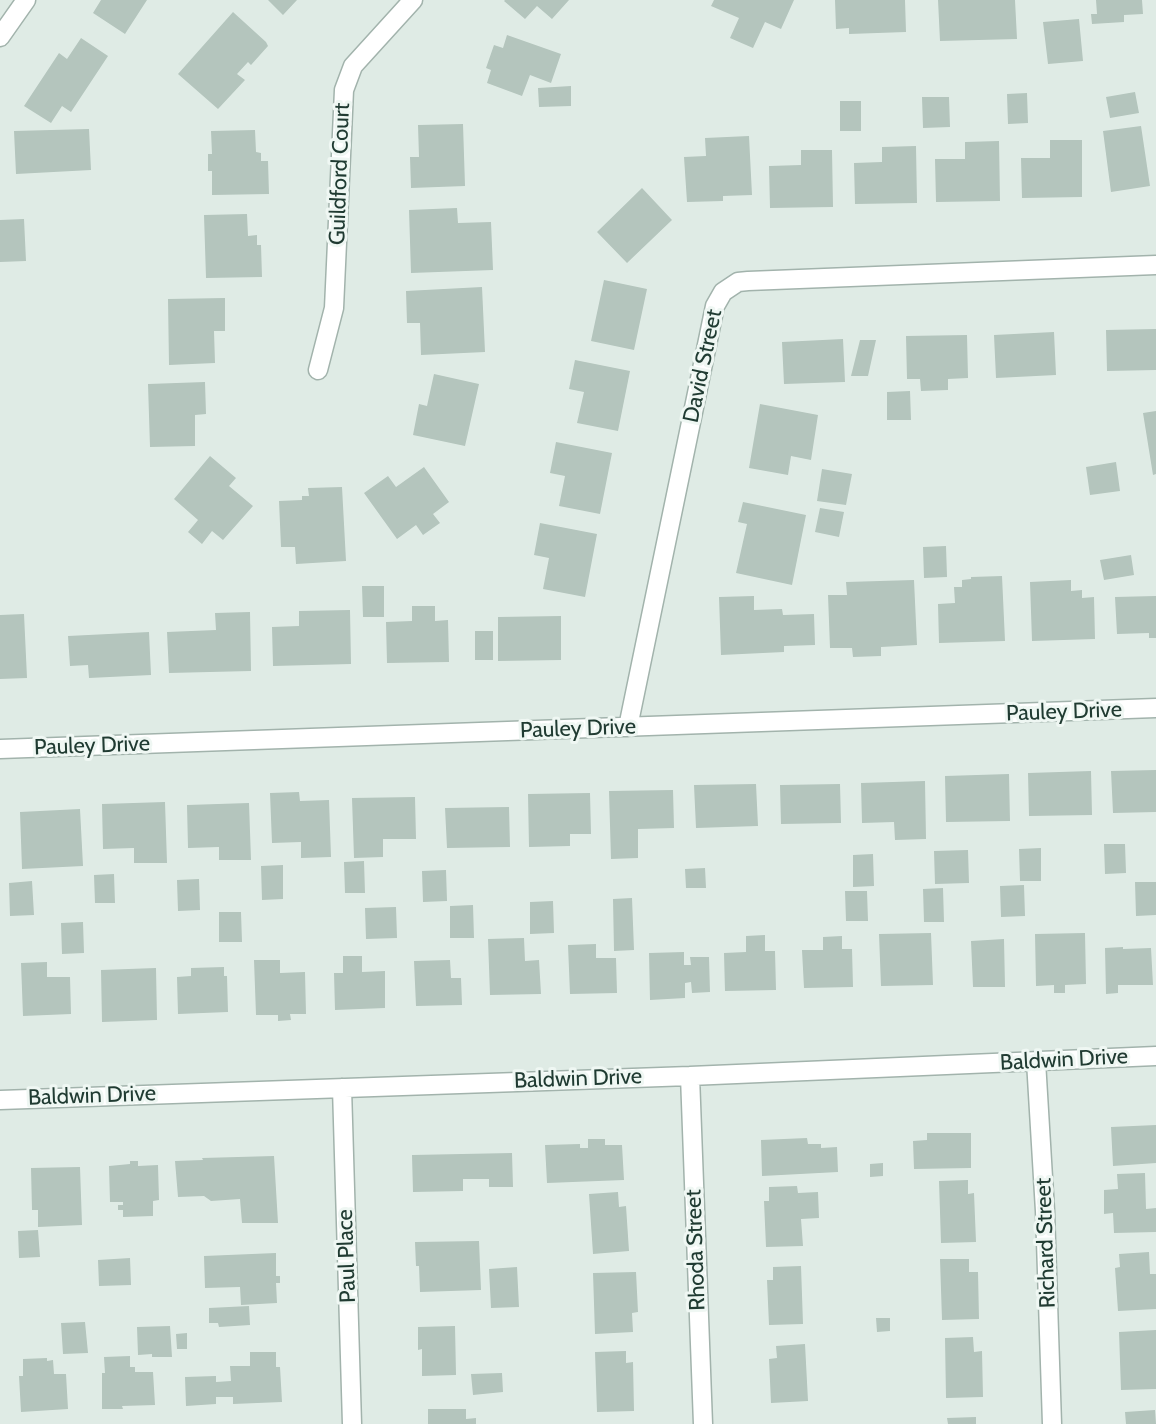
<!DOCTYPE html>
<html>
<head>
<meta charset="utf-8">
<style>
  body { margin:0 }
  canvas { display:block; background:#dfebe5 }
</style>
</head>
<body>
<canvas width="1156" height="1424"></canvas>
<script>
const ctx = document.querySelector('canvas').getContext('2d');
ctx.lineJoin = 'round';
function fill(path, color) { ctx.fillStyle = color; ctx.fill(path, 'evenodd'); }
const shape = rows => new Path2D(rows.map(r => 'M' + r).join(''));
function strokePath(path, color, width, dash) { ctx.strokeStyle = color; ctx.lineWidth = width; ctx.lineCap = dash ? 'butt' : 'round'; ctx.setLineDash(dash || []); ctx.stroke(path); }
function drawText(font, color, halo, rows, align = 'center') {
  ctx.font = font + ' Cabin,sans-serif'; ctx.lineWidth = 6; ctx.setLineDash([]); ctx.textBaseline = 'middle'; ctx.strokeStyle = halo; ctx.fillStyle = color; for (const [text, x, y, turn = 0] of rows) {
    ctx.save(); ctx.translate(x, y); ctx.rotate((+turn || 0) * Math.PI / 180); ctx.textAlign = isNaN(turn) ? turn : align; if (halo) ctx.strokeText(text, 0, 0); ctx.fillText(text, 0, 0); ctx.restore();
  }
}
const building = shape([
  [101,0,147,0,125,34,93,13],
  [268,0,297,0,283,15],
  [505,0,569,0,552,19,537,6,525,19,504,1],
  [714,0,794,0,781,29,765,22,753,48,730,38,739,18,711,6],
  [835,0,905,0,906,32,849,34,849,28,836,29],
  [938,0,1015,0,1017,39,940,41],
  [1096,0,1142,0,1143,14,1124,15,1124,22,1092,24,1091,14,1097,14],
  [233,12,266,42,268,46,251,65,248,62,237,74,245,80,218,109,178,74],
  [1079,19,1083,61,1048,64,1043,22],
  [507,35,561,54,551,83,530,75,522,96,487,83,491,70,486,68,494,45,503,48],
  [81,38,108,56,71,112,62,106,51,123,24,106,59,53,67,59],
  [571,86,571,106,539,107,538,88],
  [1135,92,1139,113,1110,118,1106,97],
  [1027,93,1028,123,1008,124,1007,94],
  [922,97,949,97,950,127,923,128],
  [840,101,861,101,861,131,840,131],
  [463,124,465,186,411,188,410,157,419,157,418,125],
  [1141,126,1150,186,1111,192,1103,131],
  [89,129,91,170,16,174,14,131],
  [255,130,256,152,261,153,261,161,268,161,269,194,212,195,212,171,208,171,208,154,212,154,211,131],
  [749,136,752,195,723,196,723,201,687,202,684,157,706,156,705,138],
  [1050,140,1082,140,1082,197,1022,198,1021,158,1050,158],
  [999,141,1000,201,936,202,935,159,965,159,965,142],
  [916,146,917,203,855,204,854,163,882,162,882,147],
  [801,150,832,150,833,207,770,208,769,166,801,165],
  [642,188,672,220,627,263,597,232],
  [457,208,458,223,491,222,493,270,411,273,409,210],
  [247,214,248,236,257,235,257,245,261,245,262,277,206,278,204,215],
  [24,219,26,261,0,262,0,220],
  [604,280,647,289,634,350,591,341],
  [482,287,485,352,421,355,420,323,407,323,406,291],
  [225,298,225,331,214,331,215,363,169,365,168,299],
  [1156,329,1156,370,1107,371,1106,330],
  [1054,332,1056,375,996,378,994,335],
  [967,335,968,378,948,379,948,390,921,391,920,379,907,379,906,336],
  [843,339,845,382,784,384,782,342],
  [860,340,876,340,868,376,851,376],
  [575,360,630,371,618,431,577,423,584,392,569,389],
  [434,374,479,384,465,446,413,435,419,404,427,406],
  [205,382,206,414,195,415,195,446,150,447,148,384],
  [910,391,911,420,887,420,887,392],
  [760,404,818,415,811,460,791,456,788,475,749,468],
  [1156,411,1156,474,1153,475,1143,413],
  [556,442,612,453,600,514,559,506,565,476,550,473],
  [210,456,236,478,229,486,253,506,223,540,212,531,202,544,188,532,198,520,174,499],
  [1116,462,1120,491,1090,495,1086,467],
  [424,467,449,502,433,514,440,523,423,535,416,525,397,539,364,493,388,476,396,487],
  [822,469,852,474,846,505,817,501],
  [342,487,346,561,296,564,295,547,281,547,279,501,302,500,302,496,309,496,308,488],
  [743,502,806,515,792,585,736,573,747,524,738,522],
  [820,508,844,512,839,537,815,532],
  [540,523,597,534,585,597,543,589,549,558,534,555],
  [946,546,947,577,924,578,923,547],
  [1131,555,1134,575,1104,580,1100,560],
  [1002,576,1005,641,939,643,938,604,955,603,954,587,962,587,962,580,971,579,971,577],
  [914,580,917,645,881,647,881,656,853,657,852,648,830,648,828,595,847,595,846,582],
  [1071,580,1071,591,1082,590,1082,598,1094,597,1095,639,1032,641,1030,582],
  [362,586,384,586,384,617,363,617],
  [754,596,754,610,782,609,783,615,814,614,815,645,784,646,784,652,721,655,719,597],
  [1156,596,1156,638,1149,638,1149,633,1117,634,1115,597],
  [412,606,435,606,435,621,448,620,449,662,387,663,386,622,412,621],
  [350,610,351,664,273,666,272,627,299,626,299,611],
  [250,612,251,671,169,673,167,632,216,630,215,613],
  [24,614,27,678,0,679,0,615],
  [561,616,561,660,498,661,498,617],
  [475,631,493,631,493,660,475,660],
  [149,632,151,675,89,678,88,665,70,666,68,636],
  [1156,770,1156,812,1113,813,1111,771],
  [1091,771,1092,815,1029,816,1028,773],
  [1009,774,1010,821,946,822,945,776],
  [925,781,926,839,895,840,894,822,862,823,861,783],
  [756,784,758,826,696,828,694,785],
  [840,784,841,823,781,824,780,785],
  [673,790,674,828,638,829,638,858,611,859,609,791],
  [299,792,300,801,329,800,331,857,301,858,301,842,272,843,270,793],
  [590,793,591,834,570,834,570,846,529,847,528,794],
  [415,797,416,839,383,839,383,857,354,858,352,798],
  [165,802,167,863,134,863,134,848,103,849,102,804],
  [249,803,251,860,219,860,219,847,188,848,187,805],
  [509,807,510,847,447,848,445,808],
  [80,809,83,866,22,869,20,812],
  [1104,844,1125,844,1126,873,1105,874],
  [1041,848,1041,881,1020,881,1019,849],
  [968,850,969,883,935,884,934,851],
  [873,854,874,886,853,887,853,855],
  [364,861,365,893,345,893,344,862],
  [283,865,283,899,262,900,261,866],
  [705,868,706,888,686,888,685,869],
  [446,870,447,901,423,902,422,871],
  [114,874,115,903,95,903,94,875],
  [199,879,200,910,178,911,177,880],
  [32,881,34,915,10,916,9,883],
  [1135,882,1156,882,1156,915,1136,916],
  [1024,885,1025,916,1001,917,1000,886],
  [943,888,944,922,924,922,923,889],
  [845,891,867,891,868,921,846,921],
  [632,898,634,950,614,951,613,899],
  [553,901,554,933,530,934,530,902],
  [473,905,474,938,450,938,450,906],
  [396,907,397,938,366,939,365,908],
  [219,912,241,912,242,942,219,942],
  [83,922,84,953,62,954,61,923],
  [931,933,933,985,881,986,879,934],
  [1085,933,1086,984,1065,985,1065,993,1054,993,1054,985,1036,986,1035,934],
  [765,935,765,951,775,951,776,990,725,991,724,953,746,952,746,936],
  [842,936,842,949,852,949,853,987,804,988,802,950,823,950,823,937],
  [524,938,525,961,539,960,541,994,490,995,488,939],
  [1004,939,1005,987,973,987,971,941],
  [596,944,596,958,616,958,617,993,570,994,568,945],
  [1123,947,1123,949,1151,948,1153,985,1118,985,1118,993,1106,994,1105,948],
  [684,952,684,965,691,965,690,957,709,957,710,992,692,993,691,982,685,983,685,998,650,1000,649,953],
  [343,956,362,956,362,972,385,971,385,1008,335,1010,334,973,343,973],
  [254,960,280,960,280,973,305,972,306,1014,290,1014,291,1020,278,1021,278,1015,256,1015],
  [450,960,451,978,461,978,462,1005,416,1006,414,961],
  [47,962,47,977,70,977,71,1014,23,1016,21,963],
  [224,967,224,976,227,976,228,1012,178,1014,177,977,191,976,191,968],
  [156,968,157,1020,102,1022,101,970],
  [1156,1125,1156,1163,1113,1166,1111,1127],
  [927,1133,971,1133,971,1168,914,1169,913,1141,927,1140],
  [807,1138,808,1144,821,1144,821,1148,837,1147,838,1172,762,1176,761,1140],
  [588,1139,605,1139,605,1145,622,1145,624,1180,547,1183,545,1145,580,1144,580,1148,588,1148],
  [512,1153,513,1187,489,1187,489,1179,463,1179,463,1191,413,1192,412,1155],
  [274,1156,278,1223,242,1223,240,1199,211,1201,204,1196,178,1197,175,1161,203,1160,202,1158],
  [130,1161,138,1161,138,1166,158,1165,159,1200,153,1201,153,1216,123,1217,123,1210,118,1210,118,1205,123,1205,123,1202,110,1202,109,1166,130,1164],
  [883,1163,883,1176,870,1177,870,1164],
  [80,1167,82,1225,38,1227,38,1210,32,1210,31,1168],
  [1145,1173,1146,1209,1156,1208,1156,1232,1114,1233,1113,1213,1104,1214,1104,1190,1118,1189,1117,1174],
  [968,1180,968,1194,974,1193,976,1242,941,1243,939,1181],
  [797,1186,798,1193,818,1192,819,1218,801,1219,803,1246,766,1247,764,1201,769,1201,769,1187],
  [618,1192,619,1207,626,1206,629,1251,593,1254,589,1194],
  [38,1230,40,1257,19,1258,18,1231],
  [479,1241,481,1290,420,1292,419,1266,416,1266,415,1242],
  [1149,1252,1150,1274,1156,1274,1156,1309,1118,1311,1115,1268,1120,1267,1119,1254],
  [276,1253,276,1276,280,1276,280,1283,276,1283,277,1303,241,1305,240,1287,205,1288,204,1256],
  [130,1258,131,1285,99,1286,98,1260],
  [940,1259,969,1259,969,1272,978,1272,979,1319,942,1320],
  [801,1266,803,1324,769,1325,767,1280,773,1280,773,1267],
  [517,1267,519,1307,491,1308,489,1269],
  [636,1272,638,1312,632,1313,633,1332,595,1334,593,1273],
  [249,1306,250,1325,219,1327,218,1323,209,1323,209,1308],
  [876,1318,890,1318,890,1331,877,1332],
  [85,1322,88,1353,63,1354,61,1323],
  [170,1326,172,1357,152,1357,152,1354,138,1355,137,1327],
  [455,1326,456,1375,422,1376,422,1349,418,1350,418,1327],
  [1156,1330,1156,1389,1121,1390,1119,1332],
  [187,1333,187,1349,177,1349,176,1334],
  [973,1337,974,1352,982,1351,983,1397,946,1398,945,1338],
  [805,1344,808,1401,771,1403,769,1359,777,1358,776,1346],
  [626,1351,626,1363,633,1362,634,1411,597,1412,595,1352],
  [250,1352,276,1352,276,1367,280,1367,282,1402,233,1404,233,1397,216,1397,216,1404,186,1406,185,1377,216,1376,216,1382,231,1381,230,1366,250,1366],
  [130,1356,130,1367,135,1367,135,1372,153,1372,155,1405,122,1406,123,1409,102,1409,102,1373,105,1373,104,1357],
  [47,1358,47,1361,53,1360,54,1374,66,1374,68,1409,21,1412,19,1376,23,1376,23,1359],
  [502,1373,503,1392,473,1395,471,1374],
  [428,1409,466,1409,466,1419,476,1418,476,1424,428,1424],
  [1155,1410,1156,1424,1126,1424,1125,1412],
  [976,1417,976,1424,948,1424,947,1418]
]);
const minor = shape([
  [318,370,334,308,344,90,353,66,413,0],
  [628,727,715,306,723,292,738,282,748,281,1156,265],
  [0,749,1156,708],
  [1036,1061,1045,1211,1052,1424],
  [690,1076,703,1424],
  [342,1088,352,1424],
  [0,1100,690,1076,1156,1056]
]);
const tertiary = shape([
  [0,37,26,0]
]);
const streetNames = [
  ["Guildford Court",340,174,-88],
  ["David Street",703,366,-78],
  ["Pauley Drive",1064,712,-2],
  ["Pauley Drive",578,729,-2],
  ["Pauley Drive",92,746,-2],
  ["Baldwin Drive",1064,1060,-3],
  ["Baldwin Drive",578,1079,-2],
  ["Baldwin Drive",92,1096,-2],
  ["Richard Street",1046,1243,-92],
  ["Rhoda Street",696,1250,-92],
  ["Paul Place",347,1256,-92]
];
fill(building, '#b4c5bd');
strokePath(minor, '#a2b3ac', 21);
strokePath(tertiary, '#a2b3ac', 21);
strokePath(minor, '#fff', 18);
strokePath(tertiary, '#fff', 18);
drawText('22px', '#203b32', '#eff7f3', streetNames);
</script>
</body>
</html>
